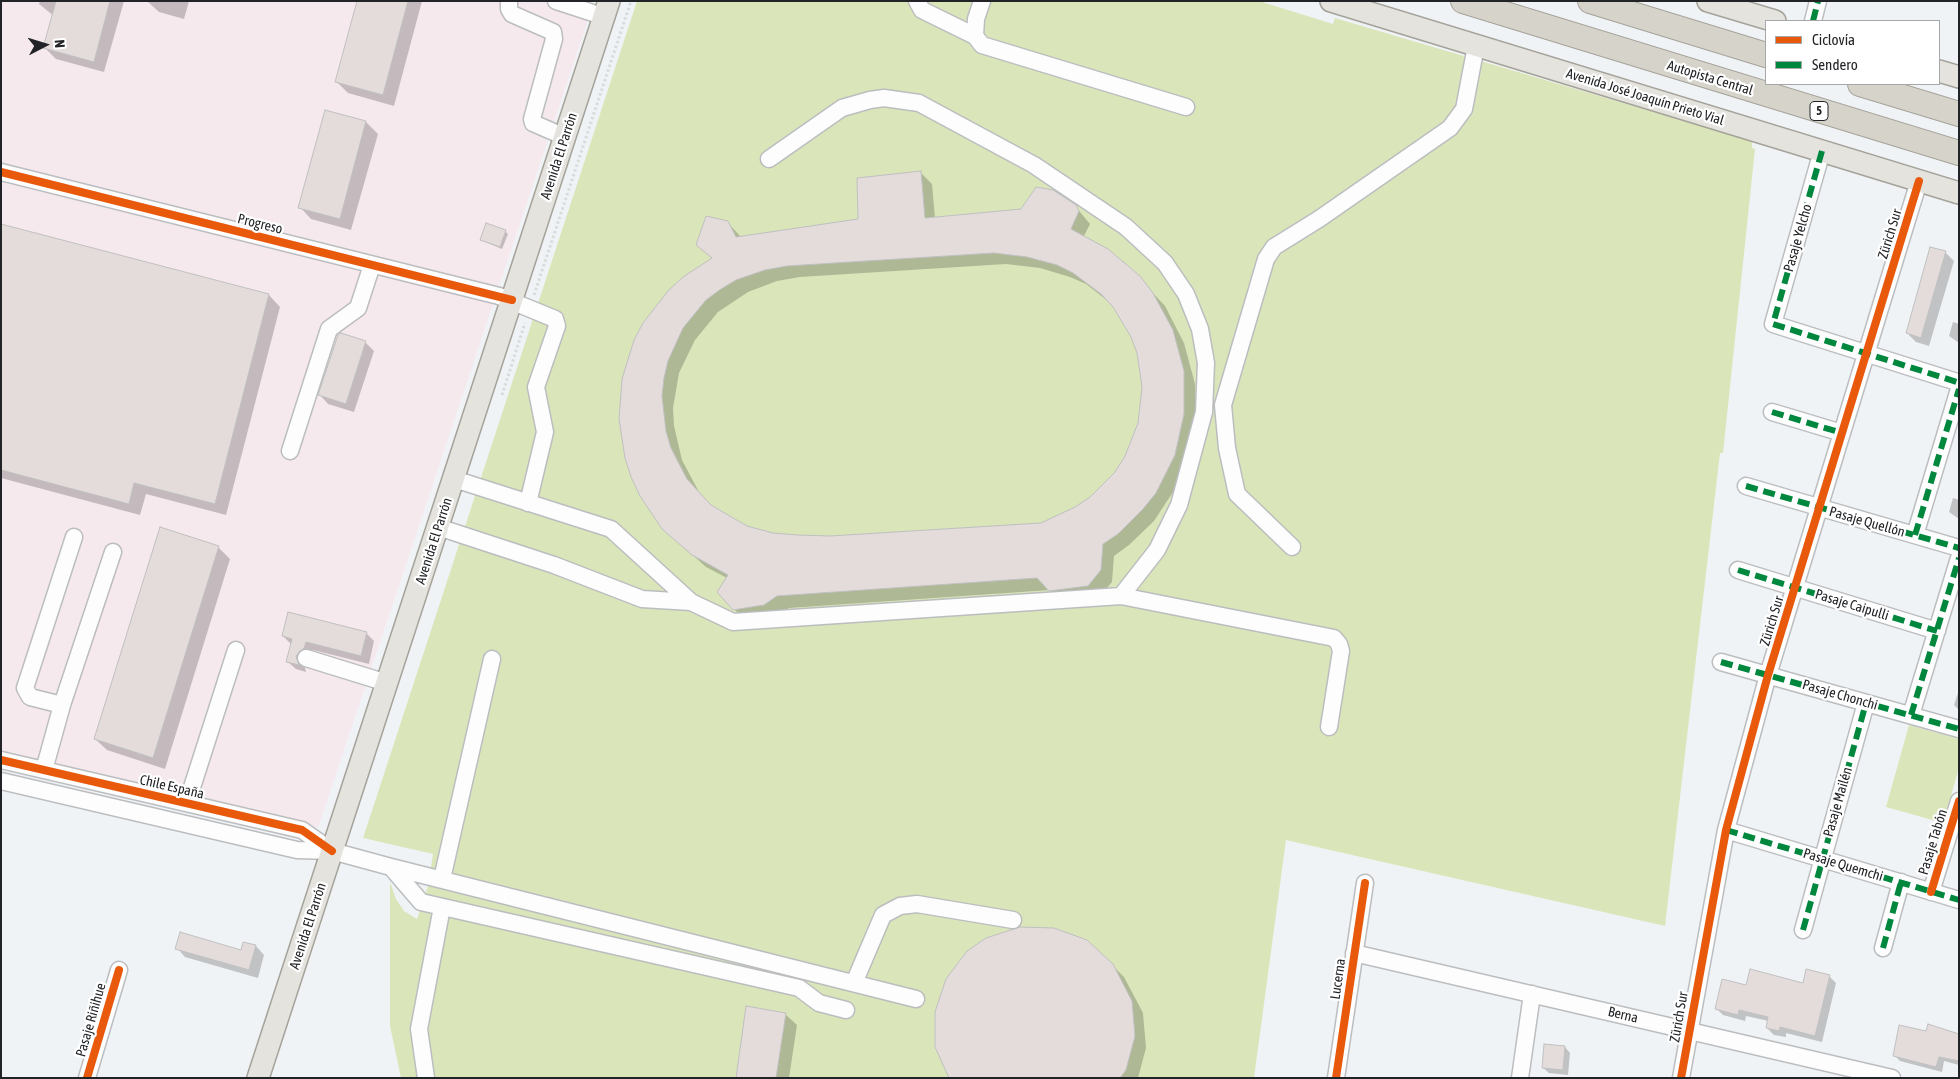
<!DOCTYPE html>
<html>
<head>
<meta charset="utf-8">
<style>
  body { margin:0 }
  #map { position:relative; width:1960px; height:1079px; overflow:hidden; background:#f0f3f6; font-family:"Asap Condensed",sans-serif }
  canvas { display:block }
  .frame { position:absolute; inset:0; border:2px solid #212326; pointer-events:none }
  .legend { position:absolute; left:1765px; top:20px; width:175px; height:65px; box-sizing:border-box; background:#fff; border:1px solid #a6a7a8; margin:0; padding:6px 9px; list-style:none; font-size:15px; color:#212326 }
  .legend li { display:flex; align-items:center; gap:10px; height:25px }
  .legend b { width:25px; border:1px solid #a6a7a8 }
  .north { position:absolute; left:20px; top:20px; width:50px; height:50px; -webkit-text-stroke:4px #fff; paint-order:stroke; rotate:85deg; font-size:14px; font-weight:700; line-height:20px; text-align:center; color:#212326 }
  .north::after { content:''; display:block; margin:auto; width:18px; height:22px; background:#212326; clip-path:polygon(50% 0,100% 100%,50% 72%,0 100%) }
</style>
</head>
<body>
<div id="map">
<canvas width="1960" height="1079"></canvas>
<div class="frame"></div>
<ul class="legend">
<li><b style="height:6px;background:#e8590c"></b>Ciclovía</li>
<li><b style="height:6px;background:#00873e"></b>Sendero</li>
</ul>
<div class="north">N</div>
</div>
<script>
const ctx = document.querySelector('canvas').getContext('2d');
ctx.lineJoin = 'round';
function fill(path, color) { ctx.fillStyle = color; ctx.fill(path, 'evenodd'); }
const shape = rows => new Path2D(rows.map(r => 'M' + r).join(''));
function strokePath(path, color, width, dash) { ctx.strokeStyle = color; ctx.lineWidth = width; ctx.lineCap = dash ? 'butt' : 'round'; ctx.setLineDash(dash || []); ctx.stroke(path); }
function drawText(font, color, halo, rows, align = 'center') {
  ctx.font = font + ' "Asap Condensed",sans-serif'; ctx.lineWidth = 4.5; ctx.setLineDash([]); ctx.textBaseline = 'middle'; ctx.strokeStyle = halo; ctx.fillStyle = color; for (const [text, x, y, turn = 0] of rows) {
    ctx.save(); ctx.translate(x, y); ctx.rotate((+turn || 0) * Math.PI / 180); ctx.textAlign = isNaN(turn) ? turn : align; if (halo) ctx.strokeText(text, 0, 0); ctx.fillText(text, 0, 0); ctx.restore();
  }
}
const industrial = shape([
  [1,1,586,1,587,23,318,828,1,753]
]);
const green = shape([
  [637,1,1259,1,1333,24,1335,18,1752,141,1752,148,1755,149,1723,453,1720,453,1665,926,1286,840,1254,1078,401,1078,390,1026,390,882,396,899,404,911,417,919,428,886,433,854,363,838],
  [1909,725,1959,739,1959,768,1943,823,1886,807]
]);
const shadow = shape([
  [40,1,124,1,104,72,56,59,45,48,54,16,39,4],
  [189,1,184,19,159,12,148,2],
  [359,1,422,1,394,106,348,93,337,82],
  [326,111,366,122,378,134,351,230,311,219,300,207],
  [920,172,932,184,935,218,1075,206,1090,224,1084,236,1124,262,1165,306,1184,343,1195,384,1195,426,1177,486,1154,521,1129,545,1114,556,1112,582,1099,597,1062,602,1050,590,789,608,776,616,746,621,734,609,727,578,706,567,676,540,620,419,713,259,698,245,727,222,741,237,860,220],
  [1006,264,1040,268,1070,277,1086,284,1108,301,1124,320,1138,353,1143,387,1139,423,1126,457,1104,486,1076,508,1042,524,830,537,772,534,747,527,712,507,699,492,682,460,674,426,673,408,679,373,695,340,718,312,748,292,777,281,800,277],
  [1,225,269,295,280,307,226,515,146,494,140,515,1,478],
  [505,231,508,234,502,249,481,240],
  [1945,252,1954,261,1929,346,1916,342,1907,333],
  [1953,322,1959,324,1959,343,1949,336],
  [365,342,374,351,354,412,328,404,320,395],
  [1953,498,1959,500,1959,519,1949,512],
  [218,547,230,559,165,769,107,750,95,739],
  [366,633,374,641,369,664,313,650,312,656,304,664,306,672,296,669,288,662,292,645,283,636],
  [1959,690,1959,710,1954,705],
  [256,946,264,955,258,978,185,957,177,948,242,951],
  [1112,965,1124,977,1143,1013,1146,1048,1138,1078,950,1078],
  [1829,976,1836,983,1822,1042,1786,1033,1786,1037,1774,1035,1767,1028,1769,1021,1746,1016,1745,1021,1723,1015,1716,1008,1747,987,1804,985],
  [785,1014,797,1025,789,1078,737,1078],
  [1927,1033,1959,1035,1959,1065,1944,1061,1942,1072,1900,1061,1894,1055],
  [1565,1047,1570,1053,1568,1075,1549,1073,1543,1068]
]);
const building = shape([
  [56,1,110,1,94,62,43,48,56,1],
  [357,1,408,1,383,95,335,82,357,1],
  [325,110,366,121,340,219,298,208,325,110],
  [921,171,925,218,1021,209,1036,187,1053,190,1076,205,1079,211,1071,229,1108,249,1140,276,1153,293,1173,330,1184,371,1184,414,1175,455,1156,493,1143,509,1118,534,1103,544,1101,570,1088,586,1049,591,1037,578,777,596,764,605,733,610,717,592,728,575,692,555,662,529,640,496,631,477,625,458,619,419,622,379,634,340,643,323,668,291,683,277,712,258,696,245,706,216,728,221,736,237,858,219,857,178,921,171],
  [994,253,1027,257,1057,265,1073,273,1101,294,1113,307,1131,337,1137,353,1142,387,1138,423,1125,456,1115,472,1090,497,1075,507,1041,523,830,536,798,535,773,533,747,526,711,505,687,479,671,448,666,431,662,396,664,378,668,361,683,328,706,300,721,289,736,280,765,270,787,266,994,253],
  [486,223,506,230,500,247,480,240,486,223],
  [1,224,269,294,215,504,134,483,129,504,1,470,1,224],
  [1930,247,1946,251,1921,338,1906,333,1930,247],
  [341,333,366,341,346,404,318,395,338,335,341,333],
  [160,527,219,546,153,758,94,739,160,527],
  [288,612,367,632,361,656,306,642,304,648,296,656,299,665,286,662,292,639,282,636,288,612],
  [1020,927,1054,928,1087,940,1113,964,1132,1001,1135,1036,1126,1070,1120,1078,949,1078,935,1047,935,1012,946,979,967,951,986,938,1020,927],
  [180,932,241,950,243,942,256,945,249,970,175,949,180,932],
  [1750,969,1803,983,1806,969,1830,975,1815,1036,1780,1027,1779,1031,1766,1028,1768,1017,1739,1010,1738,1015,1715,1009,1722,979,1746,985,1750,969],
  [746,1006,786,1013,776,1078,736,1078,746,1006],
  [1928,1024,1959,1034,1959,1061,1939,1057,1936,1067,1893,1056,1899,1025,1926,1031,1928,1024],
  [1544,1044,1565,1046,1563,1070,1542,1068,1544,1044]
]);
const path = shape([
  [534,295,631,1],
  [502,395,525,323]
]);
const minor = shape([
  [509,1,509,9,512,14,553,32,554,39,532,119,533,123,565,137],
  [556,1,605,17],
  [917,1,922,10,975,36],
  [982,1,976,19,975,36,982,45,1186,107],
  [1813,21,1818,1],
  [1822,151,1773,324,1957,382,1959,386],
  [1,172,499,296,555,319,557,326,536,387,545,432,528,503],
  [1772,412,1842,433],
  [290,451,329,329,358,308,372,265],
  [454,479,611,529,691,602,733,622,1121,596,1157,550,1179,505,1204,412,1206,363,1200,329,1186,294,1165,263,1126,227,1034,165,919,103,884,98,870,100,842,108,769,159],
  [1746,486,1959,548],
  [438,527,554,565,642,599,691,602],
  [1915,535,1959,389],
  [1292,547,1237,494,1227,448,1223,405,1266,259,1274,247,1319,219,1450,128,1464,109,1476,46],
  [1738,570,1937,631],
  [1121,596,1334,638,1339,644,1341,651,1329,727],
  [306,658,387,683],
  [1721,662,1959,729],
  [62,705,30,697,25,688,74,537],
  [1911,715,1959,558],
  [1,760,302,830,332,851],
  [44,770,62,705,113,552],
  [1,781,297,850,332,851,391,867,916,999],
  [187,803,236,650],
  [1726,830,1959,900],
  [391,867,421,902,799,988,819,1003,846,1010],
  [442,879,492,659],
  [1931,892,1959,801],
  [1803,930,1866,703],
  [1883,948,1901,882],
  [1354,953,1892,1078],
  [854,983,883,915,900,906,917,904,1013,920],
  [87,1078,119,970],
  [426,1078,419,1029,442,907],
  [1336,1078,1365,883],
  [1520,1078,1532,994],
  [1681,1078,1726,830,1768,675,1919,181]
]);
const major = shape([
  [1331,1,1959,193],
  [1708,1,1775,21],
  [1939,71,1959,77],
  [258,1078,609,1]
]);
const highway = shape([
  [1463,1,1959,153],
  [1590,1,1766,55],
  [1860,84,1959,114]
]);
const quiet = shape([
  [1813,21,1818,1],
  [1822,151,1773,324,1957,382,1959,386],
  [1772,412,1842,433],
  [1746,486,1959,548],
  [1915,535,1959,389],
  [1738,570,1937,631],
  [1721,662,1959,729],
  [1911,715,1959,558],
  [1726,830,1959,900],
  [1803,930,1866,703],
  [1883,948,1901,882]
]);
const cycleway = shape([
  [1,172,512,300],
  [1,760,302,830,332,851],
  [1931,892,1959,801],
  [87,1078,119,970],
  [1336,1078,1365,883],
  [1681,1078,1726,830,1768,675,1919,181]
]);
const shields = [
  [1819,111,18]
];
const shieldNames = [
  ["5",1819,111]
];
const streetNames = [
  ["Autopista Central",1710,78,17],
  ["Avenida José Joaquín Prieto Vial",1645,97,17],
  ["Avenida El Parrón",559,156,-72],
  ["Progreso",260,224,14],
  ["Zürich Sur",1890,234,-73],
  ["Pasaje Yelcho",1798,238,-74],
  ["Pasaje Quellón",1867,522,16],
  ["Avenida El Parrón",434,541,-72],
  ["Pasaje Caipulli",1852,605,17],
  ["Zürich Sur",1772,621,-73],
  ["Pasaje Chonchi",1840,695,16],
  ["Chile España",172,787,13],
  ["Pasaje Mailén",1838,802,-74],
  ["Pasaje Tabón",1933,842,-73],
  ["Pasaje Quemchi",1843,865,17],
  ["Avenida El Parrón",308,926,-72],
  ["Lucerna",1338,979,-82],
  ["Berna",1623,1015,13],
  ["Zürich Sur",1679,1017,-80],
  ["Pasaje Riñihue",91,1020,-74]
];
fill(industrial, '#f6e9ee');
fill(green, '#dae6ba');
fill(shadow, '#0003');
fill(building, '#e3dcdb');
strokePath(building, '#c0c0c1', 1);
strokePath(minor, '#bbbdbf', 19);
strokePath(major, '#a5a29a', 24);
strokePath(highway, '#a5a29a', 26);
strokePath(path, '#d8dadb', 3, [2.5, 2.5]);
strokePath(minor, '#fdfdfe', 16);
strokePath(major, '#e5e3de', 21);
strokePath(highway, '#d6d3ca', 24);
strokePath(quiet, '#00873e', 6, [12, 6]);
strokePath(cycleway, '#e8590c', 8);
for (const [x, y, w] of shields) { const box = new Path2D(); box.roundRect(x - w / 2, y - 9.5, w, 19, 4); ctx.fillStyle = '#fff'; ctx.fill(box); strokePath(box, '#212326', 1); }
drawText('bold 12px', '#212326', null, shieldNames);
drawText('14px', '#212326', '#fff', streetNames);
</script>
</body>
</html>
